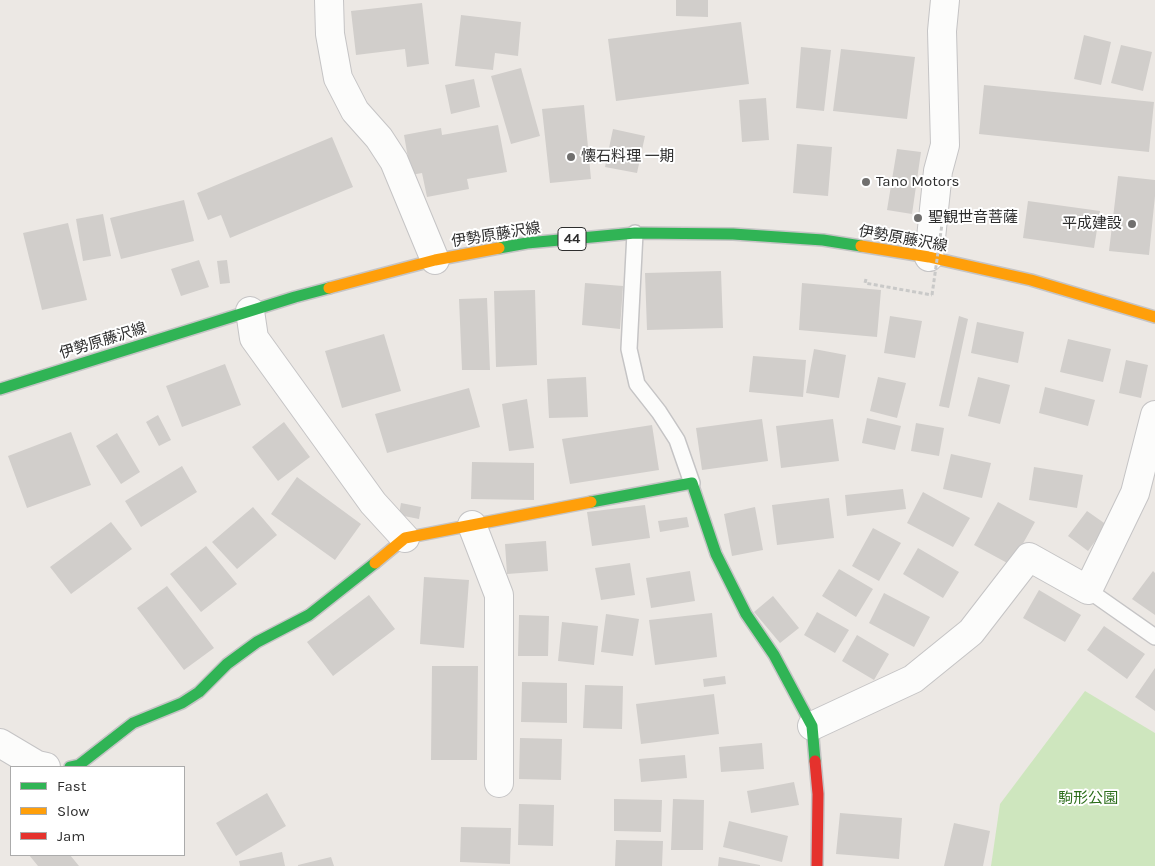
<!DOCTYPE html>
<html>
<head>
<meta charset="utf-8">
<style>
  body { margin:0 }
  #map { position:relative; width:1155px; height:866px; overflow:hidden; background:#ece8e4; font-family:Karla,sans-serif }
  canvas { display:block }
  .legend { position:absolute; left:10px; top:766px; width:175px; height:90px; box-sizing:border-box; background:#fff; border:1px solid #ababab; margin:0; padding:6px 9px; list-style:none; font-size:15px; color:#2e2e2e }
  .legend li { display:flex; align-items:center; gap:10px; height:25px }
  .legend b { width:25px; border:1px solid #ababab }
</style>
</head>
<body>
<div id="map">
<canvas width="1155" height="866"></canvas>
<ul class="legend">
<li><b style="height:6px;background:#30b455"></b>Fast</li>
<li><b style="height:6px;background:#ff9f0a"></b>Slow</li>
<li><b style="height:6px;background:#e5322d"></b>Jam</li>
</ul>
</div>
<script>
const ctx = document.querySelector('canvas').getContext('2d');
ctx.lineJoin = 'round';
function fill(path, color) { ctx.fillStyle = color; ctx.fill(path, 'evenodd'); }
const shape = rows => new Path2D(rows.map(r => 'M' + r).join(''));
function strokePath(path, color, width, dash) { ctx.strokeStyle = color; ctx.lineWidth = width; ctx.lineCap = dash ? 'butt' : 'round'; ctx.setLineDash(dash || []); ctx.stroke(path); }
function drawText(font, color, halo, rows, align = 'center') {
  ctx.font = font + ' Karla,"Noto Sans JP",sans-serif'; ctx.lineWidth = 4; ctx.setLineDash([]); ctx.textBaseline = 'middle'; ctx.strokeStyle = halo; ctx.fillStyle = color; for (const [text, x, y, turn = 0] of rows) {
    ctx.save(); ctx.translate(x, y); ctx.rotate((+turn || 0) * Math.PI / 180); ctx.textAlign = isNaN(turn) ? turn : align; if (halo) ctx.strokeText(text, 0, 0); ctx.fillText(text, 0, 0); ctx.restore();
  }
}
const green = shape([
  [1085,691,1155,733,1155,866,991,866,1000,804]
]);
const building = shape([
  [676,0,708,0,708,17,676,16],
  [422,3,429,64,407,67,405,49,356,55,351,11],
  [461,15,521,22,518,56,495,53,493,70,455,66],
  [741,22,749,84,616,101,608,39],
  [1084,35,1111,42,1101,85,1074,79],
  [1121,45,1152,52,1143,91,1111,83],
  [801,47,831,50,824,111,796,108],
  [841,49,915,57,907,119,833,111],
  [521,68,540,136,511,144,491,76],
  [474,79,480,107,451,114,445,85],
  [984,85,1154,102,1149,152,979,134],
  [766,98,769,140,742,142,739,100],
  [584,105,591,179,550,183,542,109],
  [498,125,507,172,467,179,469,189,427,197,422,173,411,175,404,135,441,128,442,135],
  [613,129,645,136,637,173,605,167],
  [332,137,353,187,230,238,221,215,208,220,197,193],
  [797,144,832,147,828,196,793,193],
  [897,149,921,152,912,214,887,210],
  [1118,176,1155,180,1155,196,1149,255,1109,251],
  [184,200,194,241,121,259,110,218],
  [1028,201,1100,211,1094,248,1023,238],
  [103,214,111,256,83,261,76,219],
  [68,223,87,300,42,310,23,233],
  [199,260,209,287,181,296,171,269],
  [227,260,230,283,220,284,217,261],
  [721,271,723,328,647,330,645,273],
  [585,283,623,286,620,329,582,325],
  [802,283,881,290,877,337,799,330],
  [535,290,537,365,496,367,494,291],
  [487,298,490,370,462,370,459,299],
  [890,316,922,321,915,358,884,353],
  [959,316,968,319,949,408,939,406],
  [977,322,1024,332,1018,363,971,353],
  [384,334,401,391,342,408,325,351],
  [1068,339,1111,349,1103,382,1060,372],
  [814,349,846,355,839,398,806,393],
  [753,356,806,360,803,397,749,392],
  [1126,360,1148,365,1141,398,1119,393],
  [225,364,241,405,182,427,166,386],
  [586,377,588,417,549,418,547,379],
  [878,377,906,383,897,418,870,411],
  [978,377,1010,385,1000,424,968,416],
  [1045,387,1095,400,1088,426,1039,413],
  [469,388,480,427,387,453,375,414],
  [527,399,534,448,509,451,502,404],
  [158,415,171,440,159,446,146,422],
  [867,418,901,426,895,450,862,443],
  [762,419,768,461,702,470,696,428],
  [833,419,839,461,781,468,776,426],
  [284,422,310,457,278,481,252,447],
  [916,423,944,428,939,456,911,451],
  [652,425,659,470,570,484,562,439],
  [71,432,91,485,27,508,8,456],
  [117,433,140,472,121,484,96,446],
  [951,454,991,463,982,498,943,489],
  [472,462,534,463,534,500,471,499],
  [182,466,197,492,141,527,125,501],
  [1034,467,1083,475,1077,508,1029,500],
  [297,477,361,524,335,560,271,514],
  [903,489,906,509,847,516,845,495],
  [923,492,970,518,953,547,907,523],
  [829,498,834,538,777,545,772,505],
  [998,502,1035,522,1011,565,974,545],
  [401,503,421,507,419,519,399,515],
  [645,505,650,538,592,546,587,512],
  [253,507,277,535,237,569,212,542],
  [755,507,763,550,732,556,724,514],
  [1087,511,1107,525,1088,551,1068,536],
  [687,517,689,527,660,532,658,521],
  [111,522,132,549,71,594,50,567],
  [873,528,901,543,879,581,852,566],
  [546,541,548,571,507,574,505,544],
  [206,546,237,584,201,612,170,574],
  [918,548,959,572,943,598,903,574],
  [630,563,635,595,601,600,595,568],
  [839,569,873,589,856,617,822,596],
  [690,571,695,601,651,608,646,578],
  [1153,571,1155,573,1155,615,1132,599],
  [424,577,469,580,464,648,420,644],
  [167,586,214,648,184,670,137,608],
  [1039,590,1081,615,1065,642,1023,618],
  [884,593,930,617,914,647,869,623],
  [369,595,395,629,333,676,307,642],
  [773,596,799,628,780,643,754,612],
  [817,612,849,630,835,653,804,635],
  [712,613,717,657,655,665,649,620],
  [606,614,639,619,633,656,601,652],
  [519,615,549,616,548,656,518,656],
  [562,622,598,626,594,665,558,661],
  [1104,626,1145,654,1127,679,1087,650],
  [857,635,889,654,874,680,842,661],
  [432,666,478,666,477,760,431,760],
  [1155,668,1155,711,1135,697],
  [725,676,726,684,704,687,703,679],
  [522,682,567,683,567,723,521,722],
  [585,685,623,686,622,729,583,728],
  [714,694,719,734,641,744,636,704],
  [520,738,562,739,561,780,519,779],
  [762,743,764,769,721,772,719,747],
  [685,755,687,778,641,782,639,759],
  [794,782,799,805,751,813,747,791],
  [267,793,286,826,236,856,216,823],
  [614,799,662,800,661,832,614,831],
  [673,799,704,800,703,850,671,850],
  [519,804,554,805,553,846,518,845],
  [840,813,902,818,899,859,836,854],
  [729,821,788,836,782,862,723,847],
  [954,823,990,831,983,866,944,866],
  [461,827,511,828,510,864,460,862],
  [616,840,663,841,662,866,615,866],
  [282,852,285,866,240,866,239,861],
  [29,855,70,855,79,866,38,866],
  [331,857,334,866,298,866,298,865],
  [719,857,760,865,760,866,718,866]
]);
const path = shape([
  [866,279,865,283,932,295]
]);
const lane = shape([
  [635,233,629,349,637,384,659,412,677,440,692,483],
  [1088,590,1155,637]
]);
const street = shape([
  [329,0,330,34,338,78,355,111,379,138,394,161,435,260],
  [929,257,938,171,945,145,942,31,945,0],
  [250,311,254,338,373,503,405,538],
  [472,525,499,595,499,783],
  [812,726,913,679,971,632,1029,557,1088,590,1135,493,1155,415],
  [0,743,37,765,46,767]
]);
const fast = shape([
  [499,248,527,243,635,233,733,234,823,240,861,246],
  [0,389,295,297,329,288],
  [591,502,692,483,716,554,746,614,774,655,812,726,815,761],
  [70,767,79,765,133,723,182,703,199,692,227,664,257,642,309,615,375,563]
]);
const slow = shape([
  [861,246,929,257,1031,280,1155,317],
  [329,288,435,260,499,248],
  [375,563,405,538,591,502]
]);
const jam = shape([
  [815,761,818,794,817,866]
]);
const pathBridge = shape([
  [932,295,942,224]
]);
const markers = [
  [571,157,5,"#706f6e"],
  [866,182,5,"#706f6e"],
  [918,218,5,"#706f6e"],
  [1132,224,5,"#706f6e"]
];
const shields = [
  [572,239,28]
];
const shieldNames = [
  ["44",572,239]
];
const poiNames = [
  ["懐石料理 一期",581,157],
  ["Tano Motors",876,182],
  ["聖観世音菩薩",928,218],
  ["平成建設",1122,224,"right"]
];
const streetNames = [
  ["伊勢原藤沢線",496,235,-9],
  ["伊勢原藤沢線",903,239,10],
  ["伊勢原藤沢線",103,341,-17]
];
const parkNames = [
  ["駒形公園",1088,799]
];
fill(green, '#cee6be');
fill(building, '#d1cecb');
strokePath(lane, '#c5c4c5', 18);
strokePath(street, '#c5c4c5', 30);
strokePath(fast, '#c5c4c5', 14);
strokePath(slow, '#c5c4c5', 14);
strokePath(jam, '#c5c4c5', 14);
strokePath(path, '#c9c9c8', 3, [4, 2.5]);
strokePath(lane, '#fcfcfb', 15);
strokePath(street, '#fcfcfb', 28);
strokePath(fast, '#30b455', 11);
strokePath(slow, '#ff9f0a', 11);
strokePath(jam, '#e5322d', 11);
strokePath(pathBridge, '#c9c9c8', 3, [4, 2.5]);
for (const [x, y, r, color] of markers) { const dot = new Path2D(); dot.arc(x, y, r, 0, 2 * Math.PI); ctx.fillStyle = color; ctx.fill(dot); strokePath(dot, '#fff', 2); }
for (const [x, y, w] of shields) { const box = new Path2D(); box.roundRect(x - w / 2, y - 11.5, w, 23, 4); ctx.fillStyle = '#fff'; ctx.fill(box); strokePath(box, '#2e2e2e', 1); }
drawText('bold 14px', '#2e2e2e', null, shieldNames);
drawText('15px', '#2e2e2e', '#fff', poiNames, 'left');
drawText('15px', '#2e2e2e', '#fff', streetNames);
drawText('15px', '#2c6e1b', '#fff', parkNames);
</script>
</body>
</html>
